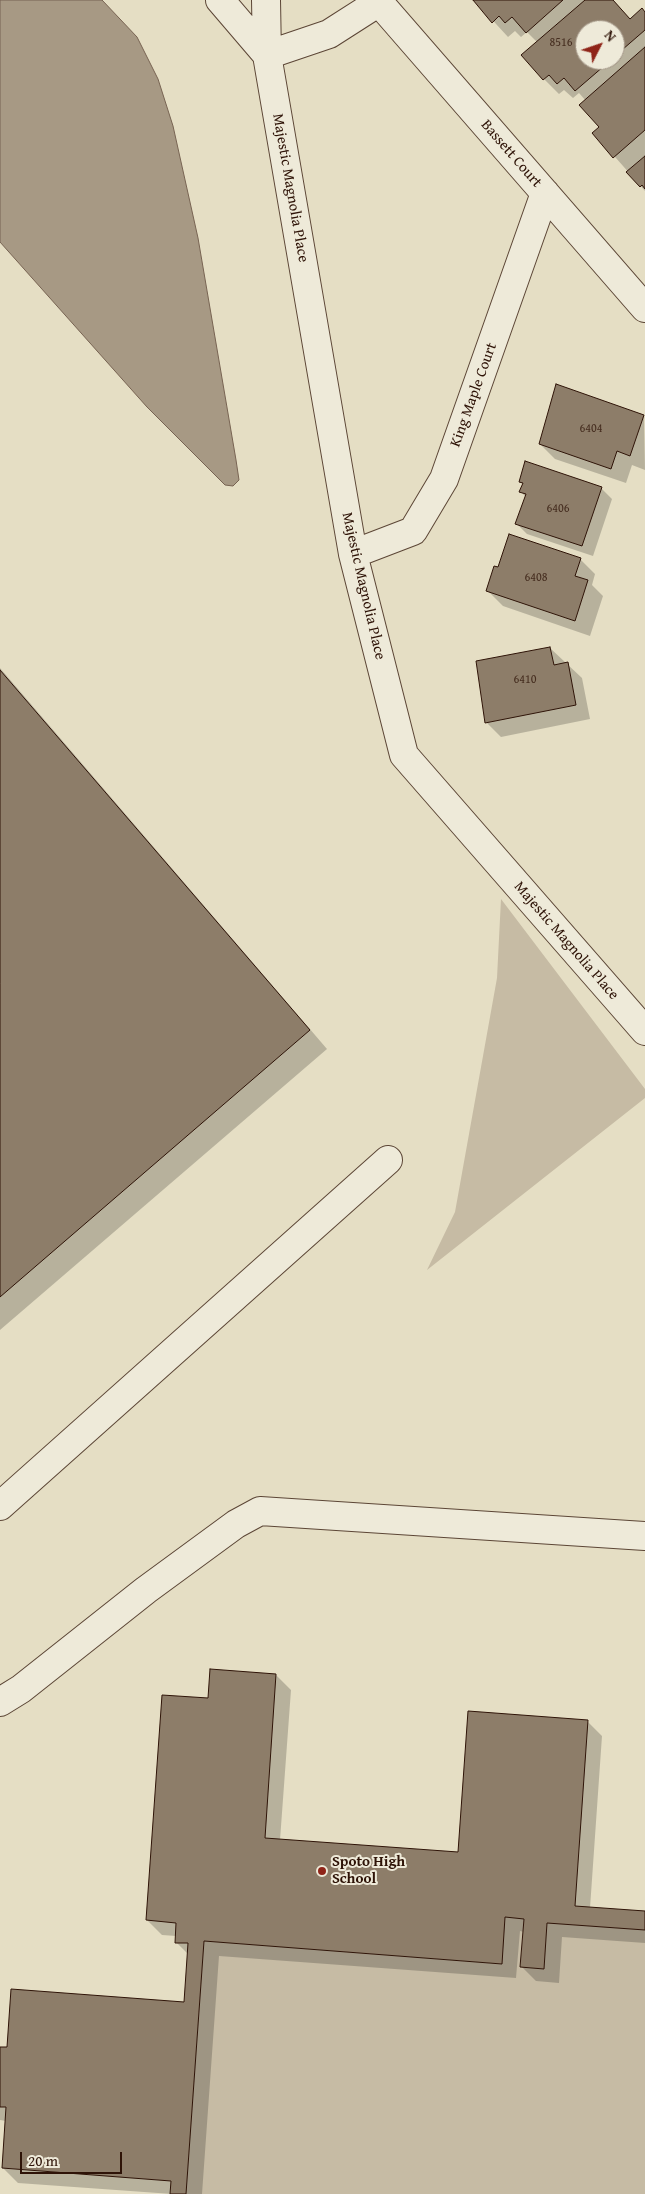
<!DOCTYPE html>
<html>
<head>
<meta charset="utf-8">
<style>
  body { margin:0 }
  #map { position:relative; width:645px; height:2194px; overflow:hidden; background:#e5dec4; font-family:"Gentium Book Plus",serif }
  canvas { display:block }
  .north { position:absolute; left:575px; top:20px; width:50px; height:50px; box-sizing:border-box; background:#eeead9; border:1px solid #a19485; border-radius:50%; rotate:49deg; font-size:14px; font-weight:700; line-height:20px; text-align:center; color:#2e1307 }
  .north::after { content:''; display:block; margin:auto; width:18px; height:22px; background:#8f2418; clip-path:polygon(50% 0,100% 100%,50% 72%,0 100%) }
  .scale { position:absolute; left:20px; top:2152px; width:102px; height:22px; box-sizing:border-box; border:2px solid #2e1307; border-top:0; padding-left:6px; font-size:15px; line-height:18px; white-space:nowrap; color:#2e1307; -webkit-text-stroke:4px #eeead9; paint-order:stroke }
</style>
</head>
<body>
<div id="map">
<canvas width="645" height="2194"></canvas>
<div class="north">N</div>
<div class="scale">20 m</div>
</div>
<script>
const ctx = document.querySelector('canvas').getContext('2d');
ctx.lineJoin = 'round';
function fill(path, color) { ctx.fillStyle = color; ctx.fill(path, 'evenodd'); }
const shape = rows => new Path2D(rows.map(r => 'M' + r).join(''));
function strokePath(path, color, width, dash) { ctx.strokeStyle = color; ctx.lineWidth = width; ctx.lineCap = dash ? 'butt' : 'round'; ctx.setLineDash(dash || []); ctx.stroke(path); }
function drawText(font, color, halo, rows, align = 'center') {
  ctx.font = font + ' "Gentium Book Plus",serif'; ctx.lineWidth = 4; ctx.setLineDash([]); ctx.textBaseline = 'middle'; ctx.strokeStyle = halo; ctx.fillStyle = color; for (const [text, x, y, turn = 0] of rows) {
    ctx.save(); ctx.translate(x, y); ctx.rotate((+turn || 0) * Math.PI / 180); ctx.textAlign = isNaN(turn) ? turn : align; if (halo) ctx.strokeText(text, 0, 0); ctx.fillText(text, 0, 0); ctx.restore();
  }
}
const green = shape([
  [501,899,645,1089,645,1098,427,1270,455,1212,497,978],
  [505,1917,524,1919,520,1967,544,1969,547,1923,645,1930,645,2194,186,2194,204,1941,501,1964]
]);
const water = shape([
  [0,0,102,0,137,37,158,79,173,126,198,238,236,460,239,480,233,486,225,485,147,407,0,242,0,0]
]);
const shadow = shape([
  [474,0,613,0,631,20,645,14,645,191,594,133,601,127,586,101,579,93,573,98,564,90,559,94,544,79,538,43,527,32,521,37,515,31,508,37],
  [585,30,615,30,615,60,585,60],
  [644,416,645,470,632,465,626,483,555,459,540,444],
  [520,482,601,488,612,499,593,556,527,534,517,524,526,497,521,492,524,485],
  [580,559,595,574,592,585,603,596,590,636,503,606,488,591],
  [550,648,582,678,590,719,501,737,486,722],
  [0,668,327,1049,0,1330],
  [276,1675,291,1690,280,1840,460,1854,587,1721,602,1736,590,1908,645,1912,645,1943,562,1937,559,1983,536,1981,521,1966,524,1932,520,1931,516,1978,219,1956,202,2194,172,2194,18,2183,3,2168,6,2121,0,2120,0,2048,8,2049,185,2004,189,1955,176,1942,176,1936,162,1935,147,1920,209,1700]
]);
const building = shape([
  [473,0,563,0,526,33,512,17,505,23,499,16,492,23,473,0],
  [585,0,613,0,630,19,642,8,645,12,645,30,615,56,615,30,585,30,585,60,611,60,575,91,564,78,557,84,549,75,543,80,521,55,585,0],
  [645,47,645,130,613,158,592,133,599,127,579,105,645,47],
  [645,156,645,189,642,185,640,187,626,172,645,156],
  [556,384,644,415,630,456,617,451,611,469,539,444,556,384],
  [525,461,602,487,582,546,515,524,526,494,519,492,523,483,519,482,525,461],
  [509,534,581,558,575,576,588,580,575,621,486,591,494,566,498,567,509,534],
  [550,647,554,665,568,662,576,705,485,723,476,661,550,647],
  [0,670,310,1030,0,1297,0,670],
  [210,1669,276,1674,265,1838,458,1852,468,1711,588,1720,575,1906,645,1911,645,1930,547,1923,544,1969,520,1967,524,1919,505,1917,502,1964,204,1941,186,2194,170,2194,171,2181,2,2168,6,2107,0,2107,0,2047,7,2047,11,1989,184,2002,188,1943,175,1943,176,1923,146,1920,162,1695,208,1698,210,1669]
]);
const minor = shape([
  [220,0,267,55],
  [266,0,267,55,353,554,404,755,645,1031],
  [377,0,645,308],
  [267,55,329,34,379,2],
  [353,554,413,531,444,479,545,193],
  [0,1506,388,1160],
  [0,1702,21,1689,146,1590,236,1524,260,1511,645,1536]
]);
const markers = [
  [322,1871,5,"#8f2418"]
];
const numberNames = [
  ["8516",561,43],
  ["6404",591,429],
  ["6406",558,509],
  ["6408",536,578],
  ["6410",525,680]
];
const streetNames = [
  ["Bassett Court",511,154,49],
  ["Majestic Magnolia Place",290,188,80],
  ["King Maple Court",474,395,-70],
  ["Majestic Magnolia Place",363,586,77],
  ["Majestic Magnolia Place",566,941,49]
];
const poiNames = [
  ["Spoto High",332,1862],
  ["School",332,1879]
];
fill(green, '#c6bba4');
fill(water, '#a79984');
strokePath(water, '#776352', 1);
fill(shadow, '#0003');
fill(building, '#8d7d69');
strokePath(building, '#2e1307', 1);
strokePath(minor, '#5c4636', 30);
strokePath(minor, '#eeead9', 28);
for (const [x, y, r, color] of markers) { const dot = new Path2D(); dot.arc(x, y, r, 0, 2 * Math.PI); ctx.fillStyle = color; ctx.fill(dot); strokePath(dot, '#eeead9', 2); }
drawText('12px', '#462e20', null, numberNames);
drawText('15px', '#2e1307', '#eeead9', streetNames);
drawText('bold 15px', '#2e1307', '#eeead9', poiNames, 'left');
</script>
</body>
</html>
